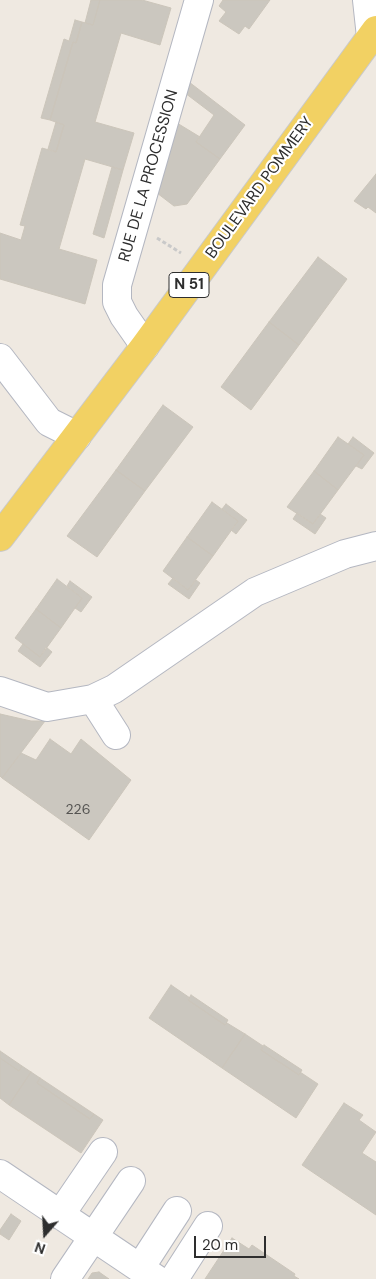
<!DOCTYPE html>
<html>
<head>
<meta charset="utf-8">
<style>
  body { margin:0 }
  #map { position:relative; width:376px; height:1279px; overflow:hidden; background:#efe9e1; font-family:"DM Sans",sans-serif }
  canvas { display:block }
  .north { position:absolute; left:20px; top:1209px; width:50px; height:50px; -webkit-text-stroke:4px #fff; paint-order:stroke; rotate:199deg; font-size:14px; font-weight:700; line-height:20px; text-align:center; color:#2e2e2e }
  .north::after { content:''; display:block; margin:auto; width:18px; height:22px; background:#2e2e2e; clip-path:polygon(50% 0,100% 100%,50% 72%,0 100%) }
  .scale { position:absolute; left:194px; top:1236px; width:72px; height:22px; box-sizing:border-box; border:2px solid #2e2e2e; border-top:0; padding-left:6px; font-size:15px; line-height:18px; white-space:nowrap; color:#2e2e2e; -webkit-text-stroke:4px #fff; paint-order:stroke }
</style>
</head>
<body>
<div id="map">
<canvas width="376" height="1279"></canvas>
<div class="north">N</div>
<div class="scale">20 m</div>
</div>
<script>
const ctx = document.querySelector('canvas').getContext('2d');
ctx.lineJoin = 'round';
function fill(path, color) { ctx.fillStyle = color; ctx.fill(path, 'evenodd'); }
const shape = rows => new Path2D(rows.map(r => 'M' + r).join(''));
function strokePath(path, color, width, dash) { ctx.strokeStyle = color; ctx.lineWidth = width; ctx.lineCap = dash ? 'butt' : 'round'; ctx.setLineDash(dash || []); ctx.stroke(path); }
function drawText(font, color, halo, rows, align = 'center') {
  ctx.font = font + ' "DM Sans",sans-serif'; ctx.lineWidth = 4.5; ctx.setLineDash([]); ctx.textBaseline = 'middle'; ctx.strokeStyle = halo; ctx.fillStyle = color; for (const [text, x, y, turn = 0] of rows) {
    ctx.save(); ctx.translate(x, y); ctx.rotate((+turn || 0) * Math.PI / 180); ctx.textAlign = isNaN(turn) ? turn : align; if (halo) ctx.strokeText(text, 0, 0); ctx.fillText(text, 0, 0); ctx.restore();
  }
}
const building = shape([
  [91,0,100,0,93,25,85,23,91,0],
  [100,0,142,0,171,8,160,45,121,33,95,122,134,133,123,170,85,159,59,249,97,260,85,304,0,279,0,233,21,240,25,226,20,225,42,148,56,152,64,125,50,120,73,42,76,43,82,22,93,25,100,0],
  [223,0,270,0,249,29,245,26,239,34,219,21,226,12,219,6,223,0],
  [75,20,82,22,76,43,73,42,50,120,41,118,64,39,69,41,75,20],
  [189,82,245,125,220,159,196,142,214,115,185,93,189,82],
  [56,122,64,125,56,152,48,149,56,122],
  [177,123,200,137,196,142,220,159,187,204,174,206,157,193,177,123],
  [112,167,123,170,104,238,93,234,112,167],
  [376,174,376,213,368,207,366,209,354,201,376,174],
  [318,257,347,279,299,345,269,322,318,257],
  [269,322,299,345,251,410,221,387,269,322],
  [163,405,193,427,145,491,116,470,163,405],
  [338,437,364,455,338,490,314,471,338,437],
  [353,437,374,453,362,469,356,466,364,455,348,444,353,437],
  [116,470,145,491,97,557,67,536,116,470],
  [314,471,338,490,313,524,287,507,314,471],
  [212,502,238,521,213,556,187,537,212,502],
  [226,504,247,520,236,534,231,530,238,521,222,509,226,504],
  [297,513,313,524,320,514,326,518,315,534,293,519,297,513],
  [187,537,213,556,188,590,163,571,187,537],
  [173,578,188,590,196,580,200,583,189,599,168,584,173,578],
  [57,579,82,598,61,628,36,609,57,579],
  [70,581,92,597,81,612,75,608,82,598,67,586,70,581],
  [36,609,61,628,40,657,15,638,36,609],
  [23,644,40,657,46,647,52,652,40,667,18,651,23,644],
  [0,714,31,721,45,721,2,778,0,776,0,714],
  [50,739,71,754,81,739,131,780,89,840,2,778,21,753,36,760,50,739],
  [171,985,190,998,188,1000,225,1025,227,1023,245,1034,222,1068,149,1018,171,985],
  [191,995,228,1020,225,1025,188,1000,191,995],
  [245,1034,263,1046,261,1050,299,1075,300,1072,318,1084,296,1118,222,1068,245,1034],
  [264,1045,302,1070,299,1075,261,1050,264,1045],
  [0,1051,22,1066,19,1071,0,1058,0,1051],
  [0,1058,19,1071,22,1066,31,1072,9,1105,0,1098,0,1058],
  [31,1072,40,1078,37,1083,90,1119,94,1114,103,1120,81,1153,9,1105,31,1072],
  [40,1078,94,1114,90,1119,37,1083,40,1078],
  [344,1103,363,1115,359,1120,376,1132,362,1153,376,1162,376,1215,302,1165,344,1103],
  [11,1214,21,1221,9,1240,0,1234,0,1230,11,1214],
  [232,1238,249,1249,252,1245,295,1274,294,1276,299,1279,205,1279,232,1238],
  [99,1272,109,1279,88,1279,92,1273,99,1272]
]);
const path = shape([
  [157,238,181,253]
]);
const minor = shape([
  [367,0,371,37],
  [145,346,124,316,117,302,117,285,199,0],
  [0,358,49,422,77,436],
  [0,691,47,707,93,699,114,689,255,592,345,554,376,546],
  [93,699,116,735],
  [0,1174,156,1279],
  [60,1215,103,1152],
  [140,1268,177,1211],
  [65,1279,131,1181],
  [174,1279,208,1226]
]);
const major = shape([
  [0,537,145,346,376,30]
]);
const numberNames = [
  ["226",78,810]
];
const shields = [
  [189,285,40]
];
const shieldNames = [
  ["N 51",189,285]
];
const streetNames = [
  ["RUE DE LA PROCESSION",149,176,-74],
  ["BOULEVARD POMMERY",260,188,-54]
];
fill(building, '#cbc7bf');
strokePath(building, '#cbc5ba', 1);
strokePath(minor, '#b4b7c1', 30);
strokePath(major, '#c9c9c9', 30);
strokePath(path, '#c9c9c9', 3, [4, 2.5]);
strokePath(minor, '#fff', 28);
strokePath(major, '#f2d163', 28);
drawText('14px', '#555452', null, numberNames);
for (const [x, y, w] of shields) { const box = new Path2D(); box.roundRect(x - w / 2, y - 12.5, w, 25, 4); ctx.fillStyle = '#fff'; ctx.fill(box); strokePath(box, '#2e2e2e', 1); }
drawText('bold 15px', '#2e2e2e', null, shieldNames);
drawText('16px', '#2e2e2e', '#fff', streetNames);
</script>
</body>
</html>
